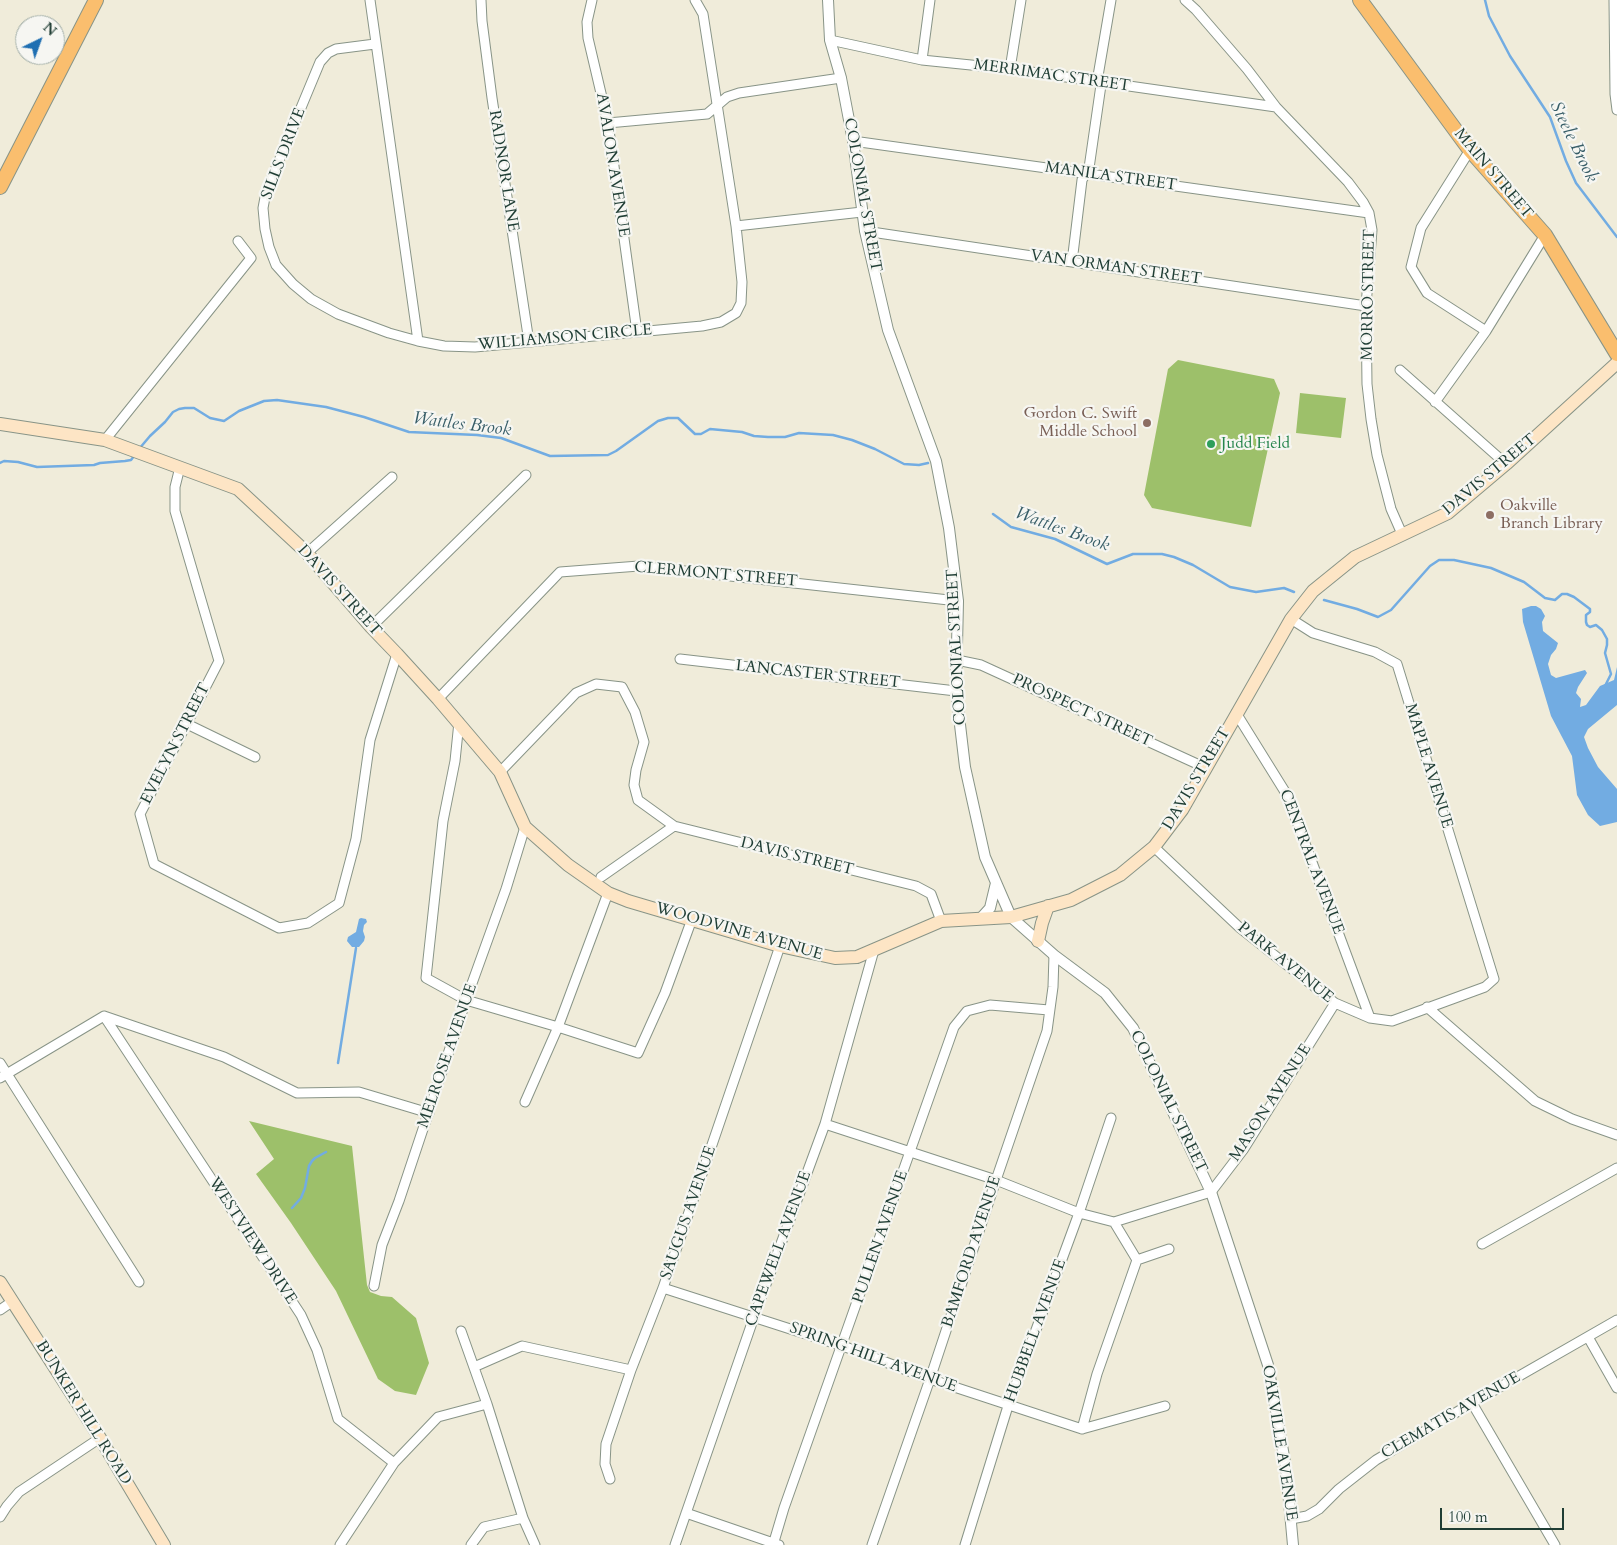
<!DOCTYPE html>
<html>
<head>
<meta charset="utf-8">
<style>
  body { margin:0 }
  #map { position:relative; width:1617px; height:1545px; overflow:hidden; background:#f0ecda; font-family:Cardo,serif }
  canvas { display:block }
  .north { position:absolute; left:15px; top:15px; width:50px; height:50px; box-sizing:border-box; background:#f6f6f2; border:1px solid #a0aca6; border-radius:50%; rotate:42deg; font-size:14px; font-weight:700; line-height:20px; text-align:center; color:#1f3d34 }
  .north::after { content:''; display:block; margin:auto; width:18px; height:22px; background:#1f6fb2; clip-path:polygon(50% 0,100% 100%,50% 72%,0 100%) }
  .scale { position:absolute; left:1440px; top:1508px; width:124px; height:22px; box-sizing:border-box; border:2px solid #1f3d34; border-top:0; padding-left:6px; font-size:15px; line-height:18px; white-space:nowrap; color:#1f3d34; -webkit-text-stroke:4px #f6f6f2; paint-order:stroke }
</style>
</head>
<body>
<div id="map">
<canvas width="1617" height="1545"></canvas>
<div class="north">N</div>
<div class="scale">100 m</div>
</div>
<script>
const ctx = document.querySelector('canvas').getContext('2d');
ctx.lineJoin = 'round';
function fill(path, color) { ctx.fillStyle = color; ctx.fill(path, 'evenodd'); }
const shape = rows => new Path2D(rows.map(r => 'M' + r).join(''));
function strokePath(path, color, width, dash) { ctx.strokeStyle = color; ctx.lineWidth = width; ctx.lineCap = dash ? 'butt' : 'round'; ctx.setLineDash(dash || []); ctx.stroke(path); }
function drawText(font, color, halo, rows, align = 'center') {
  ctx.font = font + ' Cardo,serif'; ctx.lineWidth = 4.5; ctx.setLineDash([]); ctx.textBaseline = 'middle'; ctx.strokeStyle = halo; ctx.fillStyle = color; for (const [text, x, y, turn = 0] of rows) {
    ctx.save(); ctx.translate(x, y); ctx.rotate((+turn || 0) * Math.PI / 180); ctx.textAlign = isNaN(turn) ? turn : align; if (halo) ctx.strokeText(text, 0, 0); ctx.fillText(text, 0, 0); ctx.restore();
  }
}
const green = shape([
  [1178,360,1274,379,1280,393,1251,527,1152,508,1144,495,1168,369],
  [1300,393,1346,398,1341,438,1296,433],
  [249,1121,352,1146,367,1285,370,1292,381,1296,392,1297,416,1318,429,1363,416,1395,395,1391,378,1379,336,1291,291,1223,256,1174,274,1159]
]);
const water = shape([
  [1531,606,1536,606,1541,609,1545,616,1542,622,1543,631,1558,643,1556,649,1551,655,1548,664,1551,675,1556,678,1585,670,1587,673,1578,687,1576,693,1581,699,1580,707,1586,705,1600,686,1614,680,1617,667,1617,705,1588,729,1584,737,1588,748,1598,767,1617,789,1617,822,1600,826,1588,815,1577,795,1572,756,1551,716,1523,622,1522,609],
  [361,918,366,919,367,922,364,925,363,931,365,937,364,941,359,947,352,947,347,941,348,937,356,932,359,919]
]);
const stream = shape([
  [1485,0,1489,16,1510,56,1550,117,1566,161,1576,183,1617,237],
  [139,449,150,436,165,422,173,412,179,409,185,408,194,408,210,418,224,421,239,411,264,401,277,400,326,407,364,417,409,432,477,435,501,438,550,456,608,455,616,451,658,421,668,418,678,418,695,434,701,434,710,429,742,432,754,436,768,437,785,437,799,433,833,435,852,440,875,449,904,464,919,465,928,463],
  [0,463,4,461,18,462,37,467,94,465,100,463,125,461,131,460,134,456],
  [993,514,1011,527,1055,539,1107,564,1133,554,1162,554,1174,557,1193,565,1230,587,1256,592,1284,588,1294,592],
  [1324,600,1357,609,1378,617,1391,610,1430,566,1439,560,1454,560,1491,568,1524,582,1545,598,1555,600,1562,594,1567,594,1574,597,1590,609,1590,612,1586,615,1586,622,1587,625,1590,627,1596,625,1602,630,1607,639,1607,645,1605,653,1611,674,1605,686],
  [338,1063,356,948],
  [292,1208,301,1198,305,1188,309,1166,312,1161,315,1158,326,1152]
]);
const minor = shape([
  [370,0,418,341,444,346,475,347,702,326,721,322,736,313,741,303,742,282,736,226,703,14,695,0],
  [481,0,482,21,492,98,529,342],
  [592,0,587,22,588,38,608,123,637,332],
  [1185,0,1196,10,1247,69,1276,107,1348,182,1363,202,1369,213,1372,230,1366,306,1367,384,1371,419,1377,455,1391,509,1402,534],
  [1614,0,1615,94,1617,110],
  [830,40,922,60,1010,69,1276,107],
  [375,44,336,49,328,53,320,62,266,192,263,208,265,229,269,247,276,265,293,284,311,299,338,314,389,333,418,341],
  [922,60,930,0],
  [1010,69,1021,0],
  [608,123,707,114,727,97,739,93,841,78],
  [853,141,1369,213],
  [1470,150,1421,228,1411,267,1427,293,1486,331],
  [736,226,862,212],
  [865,231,1366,306],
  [1072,262,1082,180,1089,168,1101,85,1098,76,1111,0],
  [1400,370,1506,464],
  [1435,402,1486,331,1545,235],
  [105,440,251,258,238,241],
  [180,467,175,487,175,511,219,661,140,814,154,864,279,928,308,923,339,903,356,839,370,740,397,654],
  [307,553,392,477],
  [371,627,526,475],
  [680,659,956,691],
  [957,660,981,665,1206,768],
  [438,699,560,572,639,566,958,601],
  [1236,713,1287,795,1370,1018],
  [459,722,455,761,443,821,426,978,466,1000,558,1027,638,1053,665,993,692,919],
  [187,724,255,757],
  [500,772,576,693,596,684,622,687,635,712,644,742,636,770,634,785,638,800,674,826,916,886,931,894,941,921],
  [1154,847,1240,928,1335,1003,1370,1018,1392,1021,1485,987,1494,979,1397,664,1375,652,1313,633,1291,619],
  [601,877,674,826],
  [1427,1007,1535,1101,1572,1119,1617,1135],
  [104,1016,301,1315,317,1350,338,1419,394,1463],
  [0,1063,139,1282],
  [0,1078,104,1016,224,1057,297,1093,359,1092,429,1113],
  [525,1102,558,1027,608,893],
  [825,1124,996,1180,1079,1213,1114,1222,1137,1260],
  [1114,1222,1211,1192,1243,1150,1335,1003],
  [1482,1244,1617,1168],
  [1137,1260,1169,1249],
  [374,1286,382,1245,399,1201,466,1000,506,889,525,827],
  [663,1288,843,1346,930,1379,1082,1429],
  [0,1310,13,1301],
  [461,1331,487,1404,523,1518,535,1545],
  [1588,1337,1617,1388],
  [474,1367,522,1346,631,1370],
  [1472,1403,1555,1545],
  [1082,1429,1097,1374,1137,1260],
  [1082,1429,1165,1406],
  [610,1479,605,1464,606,1444,631,1370,663,1288,780,946],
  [686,1513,779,1545],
  [0,1517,7,1506,19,1492,100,1438],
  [1291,1519,1307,1516,1319,1509,1339,1489,1376,1460,1472,1403,1617,1320],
  [340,1545,394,1463,438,1417,487,1404],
  [471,1545,484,1527,523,1518],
  [675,1545,754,1317,825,1124,874,950],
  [773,1545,784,1508,954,1027,967,1011,990,1005,1049,1010],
  [872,1545,930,1379,996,1180,1047,1031,1053,987,1054,955],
  [965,1545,1008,1406,1079,1213,1111,1118]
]);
const tertiary = shape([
  [828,0,830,40,841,78,853,141,865,231,888,330,936,461,949,528,958,601,956,691,965,767,985,857,1011,917,1054,955,1105,993,1133,1028,1211,1192,1268,1365,1286,1468,1293,1545],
  [980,919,990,908,996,883]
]);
const secondary = shape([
  [0,424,105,440,238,489,307,553,371,627,397,654,438,699,500,772,525,827,568,865,608,893,628,901,780,946,835,958,857,957,941,921,1011,917,1071,900,1120,875,1154,847,1182,810,1291,619,1313,591,1355,557,1448,513,1506,464,1617,363],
  [1038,941,1042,923,1048,906],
  [0,1282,100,1438,164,1545]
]);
const primary = shape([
  [1360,0,1470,150,1545,235,1617,354],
  [0,187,96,0]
]);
const markers = [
  [1147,423,5,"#8d6e63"],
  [1211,444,5,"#2e9e5b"],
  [1490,515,5,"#8d6e63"]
];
const streetNames = [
  ["MERRIMAC STREET",1052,76,8],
  ["SILLS DRIVE",284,154,-69],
  ["AVALON AVENUE",612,165,81],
  ["RADNOR LANE",503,171,81],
  ["MAIN STREET",1493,174,50],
  ["MANILA STREET",1111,177,8],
  ["COLONIAL STREET",862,195,80],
  ["VAN ORMAN STREET",1116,268,8],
  ["MORRO STREET",1369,295,-89],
  ["WILLIAMSON CIRCLE",565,338,-5],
  ["DAVIS STREET",1490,475,-40],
  ["CLERMONT STREET",716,575,5],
  ["DAVIS STREET",339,591,48],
  ["COLONIAL STREET",957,647,-93],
  ["LANCASTER STREET",818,675,6],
  ["PROSPECT STREET",1082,711,25],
  ["EVELYN STREET",176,744,-63],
  ["MAPLE AVENUE",1428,766,73],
  ["DAVIS STREET",1197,779,-59],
  ["DAVIS STREET",797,857,14],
  ["CENTRAL AVENUE",1311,862,69],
  ["WOODVINE AVENUE",739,932,16],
  ["PARK AVENUE",1285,963,39],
  ["MELROSE AVENUE",448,1056,-71],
  ["COLONIAL STREET",1168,1102,64],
  ["MASON AVENUE",1271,1103,-57],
  ["SAUGUS AVENUE",689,1213,-71],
  ["PULLEN AVENUE",881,1237,-71],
  ["WESTVIEW DRIVE",252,1241,57],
  ["CAPEWELL AVENUE",779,1249,-70],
  ["BAMFORD AVENUE",972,1252,-72],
  ["HUBBELL AVENUE",1036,1331,-70],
  ["SPRING HILL AVENUE",873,1358,20],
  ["BUNKER HILL ROAD",83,1413,58],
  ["CLEMATIS AVENUE",1451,1416,-30],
  ["OAKVILLE AVENUE",1279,1443,81]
];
const educationNames = [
  ["Gordon C. Swift",1137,414],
  ["Middle School",1137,432],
  ["Oakville",1500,506,"left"],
  ["Branch Library",1500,524,"left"]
];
const leisureNames = [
  ["Judd Field",1221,444]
];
const waterNames = [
  ["Steele Brook",1573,142,64],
  ["Wattles Brook",462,425,7],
  ["Wattles Brook",1062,530,20]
];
fill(green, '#9dc06a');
fill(water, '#72ace2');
strokePath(stream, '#72ace2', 2.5);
strokePath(minor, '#889487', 11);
strokePath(tertiary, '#889487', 12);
strokePath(secondary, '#889487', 14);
strokePath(primary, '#889487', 16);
strokePath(minor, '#fff', 9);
strokePath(tertiary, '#fff', 10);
strokePath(secondary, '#fde5c5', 12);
strokePath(primary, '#fabe6e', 14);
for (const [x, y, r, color] of markers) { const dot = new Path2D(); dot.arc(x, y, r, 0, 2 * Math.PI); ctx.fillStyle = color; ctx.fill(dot); strokePath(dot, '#f6f6f2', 2); }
drawText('16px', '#1f3d34', '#f6f6f2', streetNames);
drawText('16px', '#785e54', '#f6f6f2', educationNames, 'right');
drawText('16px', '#27864d', '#f6f6f2', leisureNames, 'left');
drawText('italic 18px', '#385e68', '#f6f6f2', waterNames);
</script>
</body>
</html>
